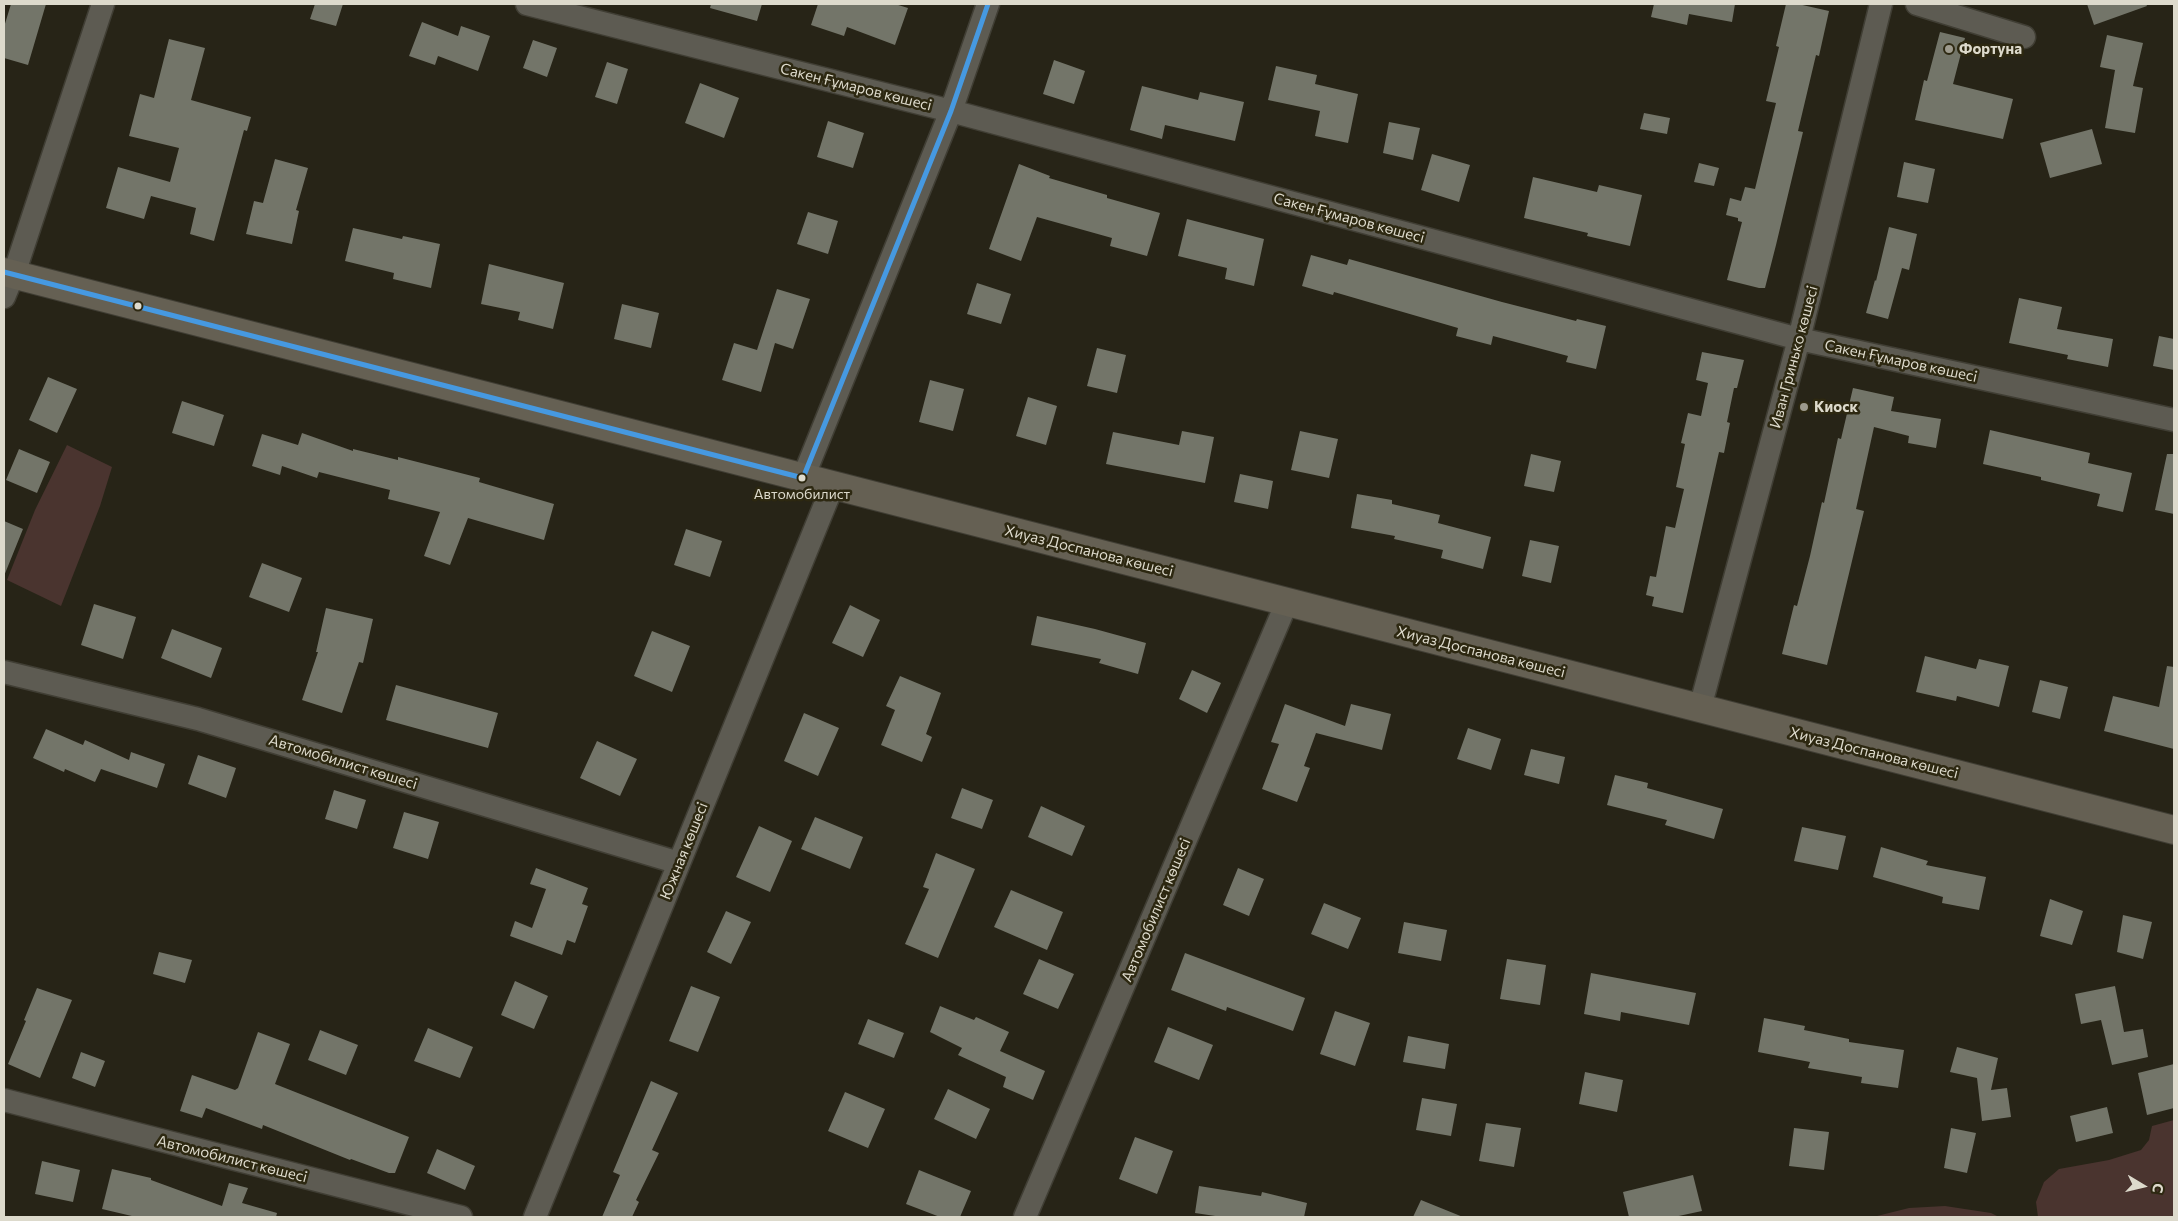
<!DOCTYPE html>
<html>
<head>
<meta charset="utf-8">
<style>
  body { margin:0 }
  #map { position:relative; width:2178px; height:1221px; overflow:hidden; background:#272417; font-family:Commissioner,sans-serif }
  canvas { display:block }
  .frame { position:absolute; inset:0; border:5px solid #dddacc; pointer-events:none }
  .north { position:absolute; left:2118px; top:1161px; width:50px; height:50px; -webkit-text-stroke:4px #2d2811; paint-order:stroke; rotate:99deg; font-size:14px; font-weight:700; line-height:20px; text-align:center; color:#dddacc }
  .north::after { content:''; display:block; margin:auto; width:18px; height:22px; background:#dddacc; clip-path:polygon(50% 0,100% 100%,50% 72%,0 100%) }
</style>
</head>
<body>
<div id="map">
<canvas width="2178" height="1221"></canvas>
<div class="frame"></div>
<div class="north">С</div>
</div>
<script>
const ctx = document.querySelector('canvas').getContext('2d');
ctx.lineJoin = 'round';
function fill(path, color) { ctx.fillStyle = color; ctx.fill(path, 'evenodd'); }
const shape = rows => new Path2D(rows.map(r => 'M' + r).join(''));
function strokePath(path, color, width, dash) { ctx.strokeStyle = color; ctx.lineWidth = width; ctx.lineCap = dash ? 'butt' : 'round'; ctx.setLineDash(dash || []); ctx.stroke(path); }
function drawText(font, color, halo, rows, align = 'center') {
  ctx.font = font + ' Commissioner,sans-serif'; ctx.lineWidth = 5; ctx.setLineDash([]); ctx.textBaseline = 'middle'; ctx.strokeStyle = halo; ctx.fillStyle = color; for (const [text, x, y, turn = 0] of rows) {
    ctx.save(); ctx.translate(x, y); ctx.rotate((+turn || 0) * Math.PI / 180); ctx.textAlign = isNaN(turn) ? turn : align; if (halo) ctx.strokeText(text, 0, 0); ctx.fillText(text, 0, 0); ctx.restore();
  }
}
const green = shape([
  [67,445,112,467,100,506,61,606,7,580,35,510],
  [2174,1120,2174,1217,2038,1217,2036,1202,2044,1182,2059,1169,2109,1160,2141,1150,2149,1140,2152,1126],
  [1945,1206,1991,1213,1999,1217,1873,1217,1909,1208]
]);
const building = shape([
  [11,4,46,4,28,65,4,58,4,27],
  [315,4,343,4,336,26,310,19],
  [711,4,762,4,757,21,710,8],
  [818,4,895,4,908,8,895,45,847,27,844,36,811,25],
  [1654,4,1735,4,1732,22,1689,14,1687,25,1651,17],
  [1786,4,1798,4,1829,11,1819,56,1816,55,1798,131,1803,132,1776,245,1765,288,1759,288,1727,280,1742,222,1738,221,1738,218,1726,215,1730,198,1741,201,1745,187,1755,189,1776,103,1766,101,1779,47,1776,46],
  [2087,4,2146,4,2147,6,2094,25],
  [422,22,458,36,461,26,490,36,478,71,438,56,435,65,409,56],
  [1940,32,1965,38,1953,84,2013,99,2003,139,1915,120,1924,80,1927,81],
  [2107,35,2143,43,2133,86,2143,88,2135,133,2105,128,2115,70,2100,67],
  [169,39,205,48,191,100,251,117,247,131,244,130,214,241,190,234,196,208,151,196,144,219,106,208,118,167,170,182,179,148,129,136,140,94,154,98],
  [533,40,557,48,547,77,523,68],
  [1054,60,1085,71,1074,104,1043,94],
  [607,62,628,69,617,104,595,97],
  [1276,66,1317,75,1315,84,1358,94,1348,143,1315,136,1320,111,1268,100],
  [700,83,739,98,724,138,685,123],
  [1142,86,1198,100,1200,92,1244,102,1235,141,1165,125,1162,139,1130,130],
  [1644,113,1670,118,1667,134,1640,129],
  [828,121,864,133,853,168,817,157],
  [1389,122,1420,128,1413,160,1383,153],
  [2092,129,2102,164,2050,178,2040,143],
  [1432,154,1470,165,1459,202,1421,190],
  [275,159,308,168,296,210,299,211,292,244,246,234,254,201,263,203],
  [1904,162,1935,169,1928,203,1897,197],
  [1699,163,1719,168,1714,186,1694,182],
  [1019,164,1050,176,1049,178,1107,195,1107,198,1160,213,1147,256,1110,246,1112,238,1037,217,1021,261,989,249],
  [1533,177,1597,192,1599,185,1642,195,1630,246,1587,236,1588,233,1524,218],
  [808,212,838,221,828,254,797,244],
  [1187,219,1264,239,1254,286,1225,279,1227,268,1178,256],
  [1889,227,1917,234,1909,270,1902,268,1888,319,1866,313,1875,280,1876,281],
  [353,228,402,239,403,236,440,244,431,288,393,279,394,273,345,261],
  [1311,255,1347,265,1349,259,1502,302,1576,321,1577,319,1606,326,1596,369,1566,362,1568,356,1493,336,1491,345,1456,336,1458,328,1334,292,1333,295,1302,286],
  [489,264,564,283,553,329,518,320,520,312,481,304],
  [977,283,1011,294,1001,324,967,314],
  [777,289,810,299,793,349,775,343,761,392,722,380,734,343,757,350],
  [2019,298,2062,307,2057,329,2113,339,2108,367,2067,359,2068,355,2009,343],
  [622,304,659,313,651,348,614,339],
  [2159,336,2174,339,2174,370,2153,366],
  [1097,348,1126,355,1117,393,1087,386],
  [1702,352,1744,360,1737,388,1734,388,1727,422,1730,423,1724,453,1719,452,1683,613,1652,606,1654,597,1646,595,1650,576,1656,577,1666,526,1675,528,1684,489,1676,487,1685,444,1681,443,1688,413,1701,416,1708,383,1696,380],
  [48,377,77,389,57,433,29,420],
  [930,380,964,389,953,431,919,422],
  [1853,388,1894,397,1891,411,1941,419,1936,448,1908,443,1909,436,1874,427,1856,509,1864,511,1827,665,1782,654,1794,605,1797,606,1810,556,1822,502,1824,503,1838,438,1841,439],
  [1028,397,1057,406,1046,445,1016,436],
  [182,401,224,415,214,446,172,433],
  [1990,430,2090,453,2088,463,2132,473,2123,512,2097,506,2100,494,2041,480,2041,477,1983,464],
  [1182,431,1214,437,1205,483,1106,464,1113,432,1179,445],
  [1300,431,1338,439,1329,478,1291,470],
  [302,433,353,451,353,449,398,460,398,457,480,478,479,482,554,504,544,540,468,518,450,565,424,556,440,512,388,499,390,490,319,472,317,478,282,466,280,475,252,466,262,434,298,445],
  [19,449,50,462,37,493,6,480],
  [1531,454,1561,461,1554,492,1524,486],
  [2167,454,2174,454,2174,514,2155,510],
  [1240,474,1273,481,1268,509,1234,502],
  [1357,494,1392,500,1392,504,1440,515,1438,523,1491,537,1483,569,1441,558,1443,550,1394,539,1395,536,1351,528],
  [4,521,23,529,4,576],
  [686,529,722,541,710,577,674,565],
  [1530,540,1559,546,1551,583,1522,576],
  [262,563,302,578,289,612,249,597],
  [94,604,136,617,123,659,81,645],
  [850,605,880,620,863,657,832,643],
  [326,608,373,619,363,663,359,662,342,713,302,700,318,652,316,652],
  [1037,616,1095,629,1146,643,1138,674,1099,663,1101,659,1031,645],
  [172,629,222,648,211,678,161,658],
  [652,631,690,646,672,692,634,676],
  [1925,656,1976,669,1979,659,2009,666,1999,707,1957,696,1956,701,1916,692],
  [2167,666,2174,667,2174,749,2104,731,2113,696,2159,707],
  [1192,670,1221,683,1207,713,1179,699],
  [900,676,941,693,926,734,932,737,922,762,881,745,895,710,886,706],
  [2040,680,2068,687,2060,719,2032,712],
  [396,685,498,713,488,748,386,720],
  [1285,704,1345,726,1351,704,1391,714,1382,750,1316,733,1304,766,1310,768,1297,802,1262,789,1279,744,1271,742],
  [804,713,839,728,818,776,784,761],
  [1468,728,1501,739,1491,770,1457,759],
  [46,729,83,745,85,740,129,760,131,752,165,764,157,788,101,769,95,782,65,769,64,772,33,758],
  [597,741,637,759,620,796,580,778],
  [1531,749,1565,757,1559,784,1524,775],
  [198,755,236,768,226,798,188,784],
  [1615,775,1648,783,1647,788,1723,809,1714,839,1665,825,1667,820,1607,805],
  [962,788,993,800,982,829,951,818],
  [334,790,366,800,357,829,325,819],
  [1041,806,1085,826,1072,856,1028,837],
  [404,812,439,822,428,859,393,848],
  [815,817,863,837,850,869,801,849],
  [759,826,792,841,770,892,736,877],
  [1802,827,1846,836,1838,870,1794,861],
  [1881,847,1928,861,1926,865,1986,877,1979,910,1942,903,1943,897,1873,877],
  [936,853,975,869,938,958,905,944,929,889,923,887],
  [536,868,588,888,582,904,588,906,575,943,567,940,562,955,510,936,515,921,532,928,546,889,530,884],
  [1238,868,1264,879,1249,916,1223,905],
  [1011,890,1063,912,1047,950,994,927],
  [2050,899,2083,911,2072,945,2040,936],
  [1324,903,1361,918,1348,949,1311,934],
  [726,911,751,922,731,964,707,952],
  [2123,915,2152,922,2143,959,2117,952],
  [1404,922,1447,930,1441,961,1398,953],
  [159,952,192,960,185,983,153,974],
  [1185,953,1305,998,1293,1031,1227,1007,1226,1011,1171,990],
  [1039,959,1074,974,1058,1009,1023,994],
  [1507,959,1546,965,1540,1005,1500,999],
  [1591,973,1696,993,1689,1025,1621,1012,1620,1021,1584,1014],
  [515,981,548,996,534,1029,501,1015],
  [691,986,720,997,698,1052,669,1041],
  [2115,986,2124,1032,2143,1029,2148,1057,2112,1065,2101,1020,2081,1024,2075,994],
  [37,988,72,1000,40,1078,8,1064,26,1021,24,1020],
  [940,1006,974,1020,976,1017,1009,1032,1000,1051,1045,1071,1033,1100,1003,1087,1006,1077,958,1055,962,1048,930,1032],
  [1335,1011,1370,1023,1355,1066,1320,1054],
  [1764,1018,1805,1026,1804,1030,1849,1039,1849,1042,1904,1050,1898,1088,1861,1083,1862,1077,1808,1068,1810,1062,1758,1052],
  [868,1019,904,1033,894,1058,858,1044],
  [1168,1027,1213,1045,1199,1080,1154,1062],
  [428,1028,473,1047,460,1078,414,1061],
  [320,1030,358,1045,346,1075,308,1060],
  [258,1032,290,1044,275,1084,409,1137,395,1173,389,1173,351,1159,350,1160,263,1125,262,1129,206,1108,202,1118,180,1111,192,1075,235,1090,238,1088],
  [1408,1036,1449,1044,1445,1069,1403,1062],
  [1957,1047,1998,1058,1991,1090,2007,1088,2011,1117,1982,1121,1977,1078,1950,1072],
  [81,1052,105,1061,95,1087,72,1078],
  [2174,1064,2174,1108,2147,1115,2138,1073],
  [1585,1072,1623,1080,1617,1112,1579,1104],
  [651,1081,678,1093,652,1150,659,1153,636,1200,639,1202,632,1217,602,1217,620,1175,613,1172],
  [948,1089,990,1109,976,1139,934,1119],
  [845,1092,885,1109,868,1148,828,1131],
  [1422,1098,1457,1104,1451,1136,1416,1130],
  [2107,1107,2113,1133,2076,1142,2070,1116],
  [1486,1123,1521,1128,1514,1167,1479,1161],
  [1794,1128,1829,1132,1824,1170,1789,1166],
  [1951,1128,1976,1133,1967,1173,1944,1168],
  [1135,1137,1173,1151,1157,1194,1119,1179],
  [437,1149,475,1166,465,1190,427,1173],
  [42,1161,80,1170,73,1202,35,1194],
  [112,1169,151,1178,151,1180,222,1206,229,1183,248,1188,242,1203,277,1213,276,1217,136,1217,102,1209],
  [919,1170,971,1191,960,1217,940,1217,906,1204],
  [1693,1175,1702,1211,1674,1217,1629,1217,1623,1192],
  [1199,1186,1261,1196,1262,1192,1307,1203,1304,1217,1222,1217,1195,1213],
  [1421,1200,1463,1217,1413,1217]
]);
const minor = shape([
  [527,4,951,111,1799,339,2174,420],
  [1917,4,2024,37],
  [4,297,16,268,103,4],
  [803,478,951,111,988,4],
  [4,672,198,719,679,863],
  [1700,708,1799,339,1881,4],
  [4,1100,461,1217],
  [535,1217,833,485],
  [1025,1217,1287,602]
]);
const major = shape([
  [4,272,2174,830]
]);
const bus1 = shape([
  [4,272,803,478],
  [803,478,951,111,988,4]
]);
const markers = [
  [1949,49,5,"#9d9a8d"],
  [138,306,4.5,"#dddacc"],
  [1804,407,5,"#9d9a8d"],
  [802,478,4.5,"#dddacc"]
];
const busNames = [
  ["Автомобилист",802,494]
];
const poiNames = [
  ["Фортуна",1959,49],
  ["Киоск",1814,407]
];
const streetNames = [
  ["Сакен Ғұмаров көшесі",856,87,14],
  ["Сакен Ғұмаров көшесі",1349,218,15],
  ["Иван Гринько көшесі",1794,357,-75],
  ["Сакен Ғұмаров көшесі",1901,361,12],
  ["Хиуаз Доспанова көшесі",1089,551,14],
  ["Хиуаз Доспанова көшесі",1481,652,14],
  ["Хиуаз Доспанова көшесі",1874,753,14],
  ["Автомобилист көшесі",343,762,17],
  ["Южная көшесі",684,851,-68],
  ["Автомобилист көшесі",1156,910,-67],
  ["Автомобилист көшесі",232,1159,14]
];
fill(green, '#4a342f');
fill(building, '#737569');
strokePath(minor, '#403e34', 25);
strokePath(major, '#403e34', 30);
strokePath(minor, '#5d5b52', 22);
strokePath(major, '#656053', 28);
strokePath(bus1, '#4699e1', 5);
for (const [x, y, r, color] of markers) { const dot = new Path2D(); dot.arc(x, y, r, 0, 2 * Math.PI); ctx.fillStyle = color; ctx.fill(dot); strokePath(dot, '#2d2811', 2); }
drawText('14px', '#dddacc', '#2d2811', busNames);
drawText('bold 15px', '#dddacc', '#2d2811', poiNames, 'left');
drawText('15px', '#dddacc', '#2d2811', streetNames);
</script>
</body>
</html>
